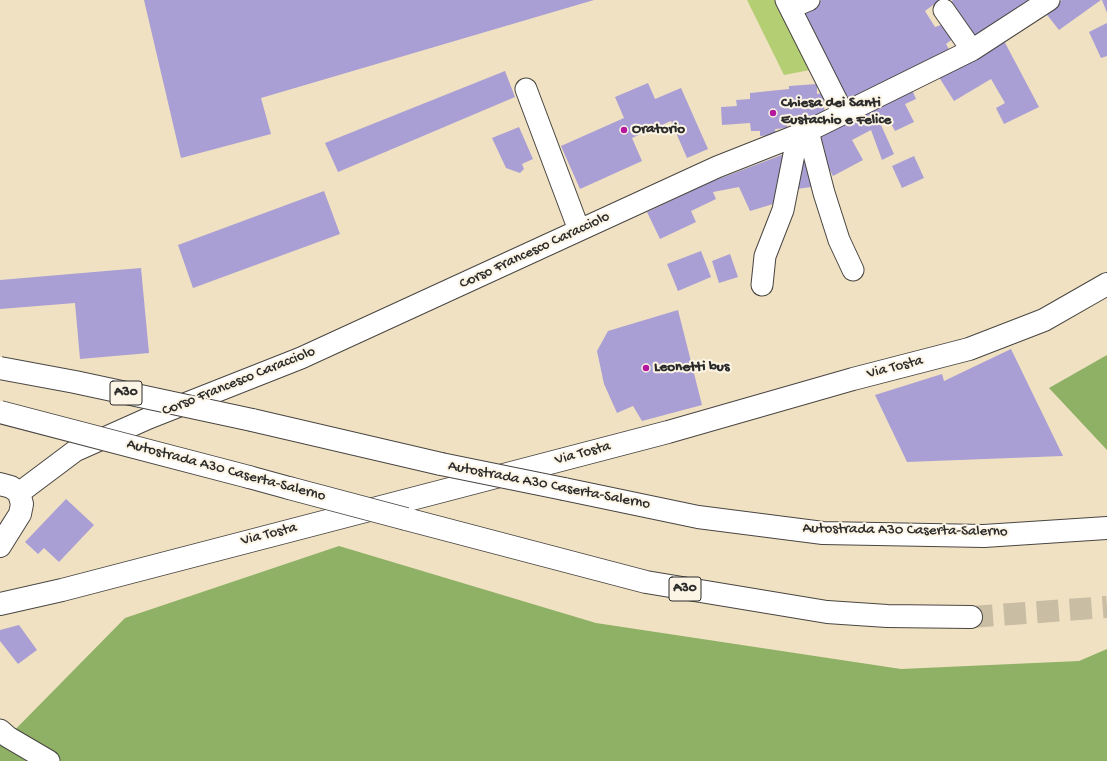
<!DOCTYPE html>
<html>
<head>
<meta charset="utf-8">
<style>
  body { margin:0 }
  canvas { display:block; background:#f0e1c2 }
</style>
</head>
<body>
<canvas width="1107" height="761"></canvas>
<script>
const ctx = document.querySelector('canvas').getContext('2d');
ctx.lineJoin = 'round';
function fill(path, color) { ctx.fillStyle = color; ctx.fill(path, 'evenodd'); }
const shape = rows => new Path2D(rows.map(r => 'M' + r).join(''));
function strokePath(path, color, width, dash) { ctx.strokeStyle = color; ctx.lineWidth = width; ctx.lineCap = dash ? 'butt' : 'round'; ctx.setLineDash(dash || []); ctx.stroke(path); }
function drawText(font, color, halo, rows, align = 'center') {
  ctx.font = font + ' "Gochi Hand",sans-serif'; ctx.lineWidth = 4; ctx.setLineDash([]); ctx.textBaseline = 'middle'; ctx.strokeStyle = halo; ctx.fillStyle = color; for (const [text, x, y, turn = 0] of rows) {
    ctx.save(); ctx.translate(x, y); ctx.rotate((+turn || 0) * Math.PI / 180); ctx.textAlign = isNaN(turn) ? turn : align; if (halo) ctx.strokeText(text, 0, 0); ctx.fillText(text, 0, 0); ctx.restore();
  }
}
const green = shape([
  [747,0,776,0,815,69,784,75]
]);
const forest = shape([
  [1107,355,1107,450,1049,388],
  [339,546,596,623,901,669,1079,661,1107,649,1107,761,0,761,0,745,125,618]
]);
const building = shape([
  [144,0,594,0,261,98,271,134,181,158],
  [822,0,940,0,925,11,935,27,944,24,954,38,946,44,951,53,895,82,847,100,801,10],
  [953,0,1039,0,970,41,947,4],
  [1062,0,1101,0,1059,30,1044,11],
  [1102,0,1107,0,1107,13],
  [1107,23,1107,56,1101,58,1089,32],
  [1002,37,1039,107,1004,124,996,108,1005,103,991,79,954,101,937,74],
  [505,71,515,97,338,172,325,143],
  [648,83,655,99,681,88,708,149,687,158,671,121,632,138,642,161,580,189,561,146,624,118,615,97],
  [817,84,817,94,823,93,825,118,787,121,787,128,775,129,776,135,760,136,760,131,751,131,750,123,722,125,721,107,737,106,736,100,750,99,750,93,789,89,789,86],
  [911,87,916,99,905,104,914,122,895,131,890,122,881,125,894,154,882,160,871,130,852,140,863,160,833,176,814,140],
  [519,127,533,159,522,164,524,169,520,173,506,168,492,138],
  [808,145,819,186,789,190],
  [792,151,783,201,750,211,739,187,713,192,716,199,691,211,696,222,660,239,647,212,708,183],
  [914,156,924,178,902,188,892,166],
  [324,191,340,234,193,288,178,245],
  [701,251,711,277,678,291,667,264],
  [730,254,738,277,719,283,712,261],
  [141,268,149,353,80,359,75,303,0,309,0,280],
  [678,310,702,405,642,421,633,406,617,413,604,384,597,351,608,331],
  [1011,349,1063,456,907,462,875,395,942,374,944,381],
  [66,499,94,525,59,562,44,548,38,554,25,542],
  [19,625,37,650,18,664,0,641,0,630]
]);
const highwayTunnel = shape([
  [971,617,1107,607]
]);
const street = shape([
  [786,0,843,113],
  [790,8,809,0],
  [944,10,972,50],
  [526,89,579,230],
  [808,131,824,193,839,240,853,270],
  [762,285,765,256,783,210,798,134],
  [19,493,75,451,149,418,301,358,717,167,808,131,972,50,1049,0],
  [0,730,8,737,49,761]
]);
const secondary = shape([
  [0,484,11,487,19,493,22,504,20,514,0,546],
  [0,604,62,590,450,489,668,432,853,379,969,349,1044,320,1107,284]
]);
const highway = shape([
  [252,420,441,464],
  [249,477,289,488],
  [564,489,698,517,823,533,984,536,1107,528],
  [406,519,646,582,827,612,887,616,971,617]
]);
const highwayBridge = shape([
  [0,368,75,382,252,420],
  [0,412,249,477],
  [441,464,564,489],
  [289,488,406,519]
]);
const markers = [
  [773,113,4,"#b5179e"],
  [624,130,4,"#b5179e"],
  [646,368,4,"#b5179e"]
];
const shields = [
  [126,393,32],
  [685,589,32]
];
const shieldNames = [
  ["A30",126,393],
  ["A30",685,589]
];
const poiNames = [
  ["Chiesa dei Santi",781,104],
  ["Eustachio e Felice",781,121],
  ["Oratorio",632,130],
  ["Leonetti bus",654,368]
];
const streetNames = [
  ["Corso Francesco Caracciolo",535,251,-25],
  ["Via Tosta",895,368,-14],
  ["Corso Francesco Caracciolo",239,382,-22],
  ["Via Tosta",583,454,-15],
  ["Autostrada A30 Caserta-Salerno",226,471,15],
  ["Autostrada A30 Caserta-Salerno",549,486,11],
  ["Autostrada A30 Caserta-Salerno",905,531,1],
  ["Via Tosta",269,535,-14]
];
fill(green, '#b3ce73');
fill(forest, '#8eb165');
fill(building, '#a99fd4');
strokePath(highwayTunnel, '#c9bda4', 22, [22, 11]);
strokePath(street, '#494642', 23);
strokePath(secondary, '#494642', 24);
strokePath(highway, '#494642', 24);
strokePath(street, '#fff', 21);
strokePath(secondary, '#fff', 22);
strokePath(highway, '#fff', 22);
strokePath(highwayBridge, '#494642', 24, []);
strokePath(highwayBridge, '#fff', 22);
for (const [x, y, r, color] of markers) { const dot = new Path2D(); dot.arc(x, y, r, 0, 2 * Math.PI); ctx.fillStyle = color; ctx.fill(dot); strokePath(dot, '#fcf5e5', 1.5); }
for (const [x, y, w] of shields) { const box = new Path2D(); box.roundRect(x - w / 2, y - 12, w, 24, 3); ctx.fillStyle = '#fcf5e5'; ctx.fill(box); strokePath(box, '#2b2b2b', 1); }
drawText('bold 14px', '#2b2b2b', null, shieldNames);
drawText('bold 15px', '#2b2b2b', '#fcf5e5', poiNames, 'left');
drawText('15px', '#2b2b2b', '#fcf5e5', streetNames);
</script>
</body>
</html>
